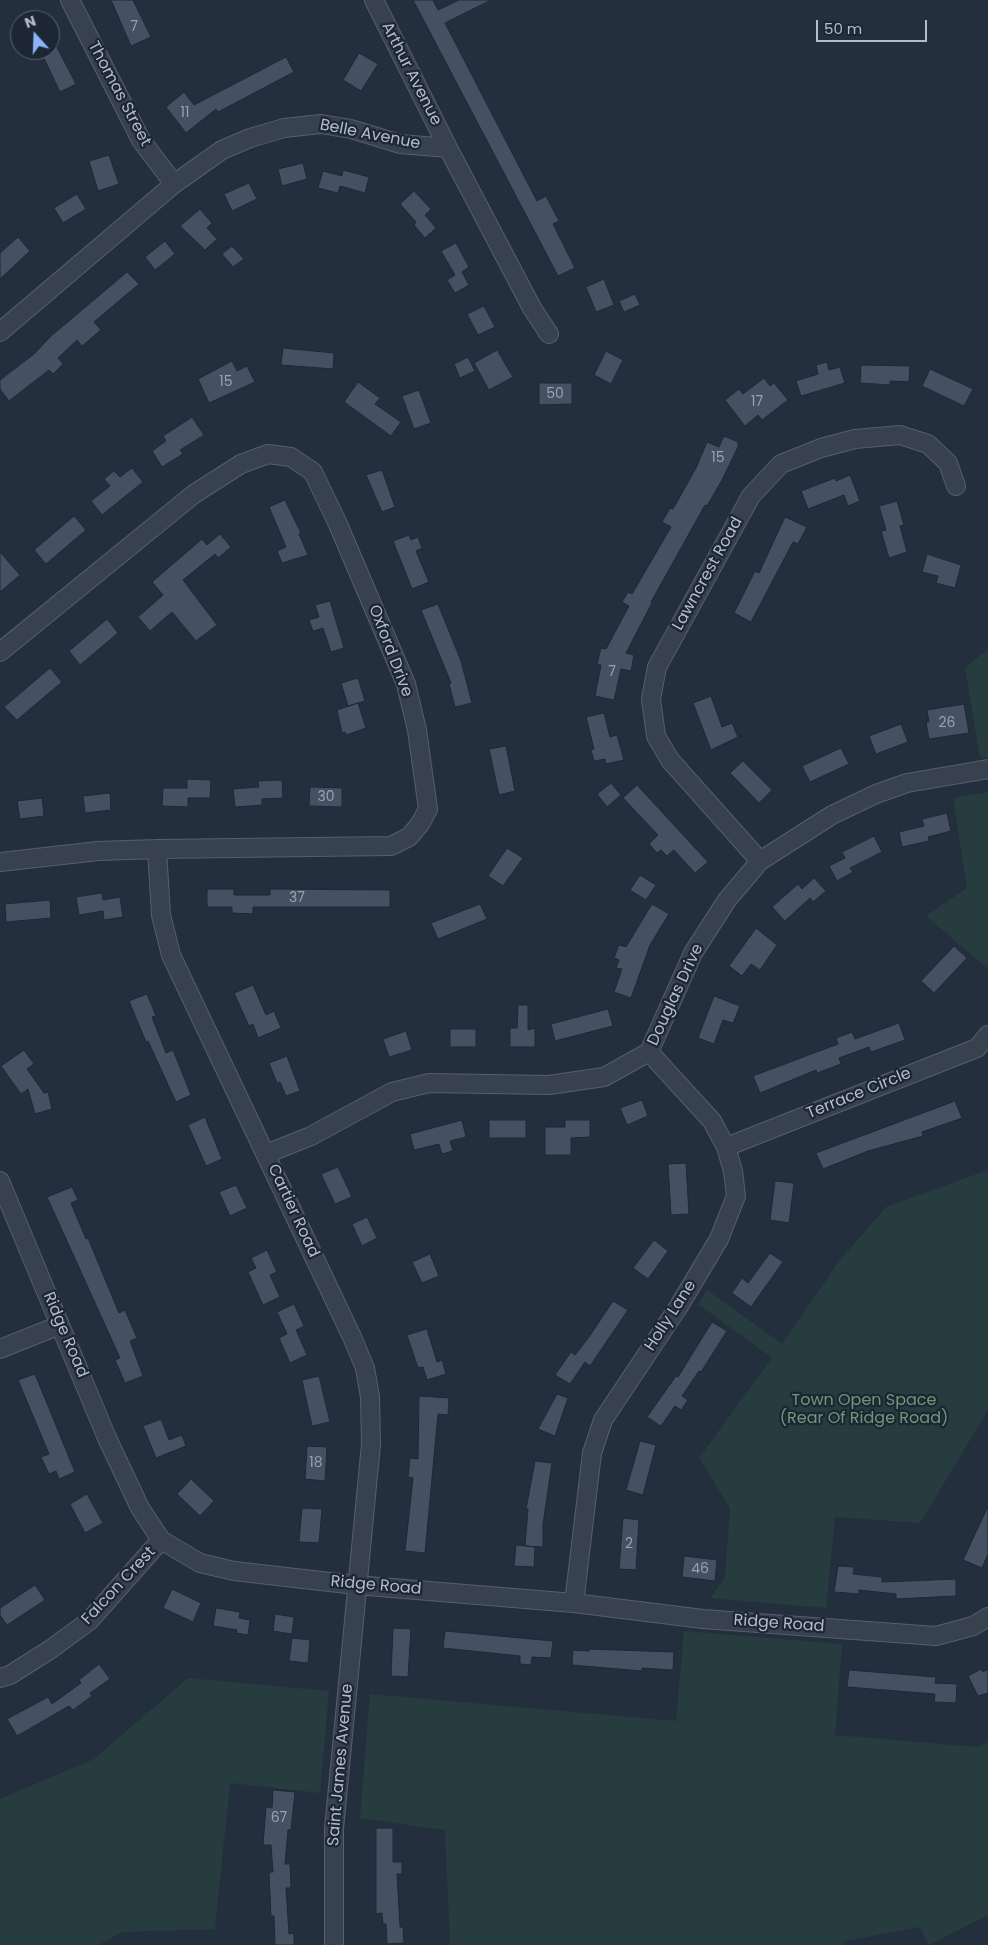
<!DOCTYPE html>
<html>
<head>
<meta charset="utf-8">
<style>
  body { margin:0 }
  #map { position:relative; width:988px; height:1945px; overflow:hidden; background:#242f3e; font-family:Poppins,sans-serif }
  canvas { display:block }
  .north { position:absolute; left:10px; top:10px; width:50px; height:50px; box-sizing:border-box; background:#1d2633; border:1px solid #59626f; border-radius:50%; rotate:340deg; font-size:14px; font-weight:700; line-height:20px; text-align:center; color:#b4bcc9 }
  .north::after { content:''; display:block; margin:auto; width:18px; height:22px; background:#8ab4f8; clip-path:polygon(50% 0,100% 100%,50% 72%,0 100%) }
  .scale { position:absolute; left:816px; top:20px; width:111px; height:22px; box-sizing:border-box; border:2px solid #b4bcc9; border-top:0; padding-left:6px; font-size:15px; line-height:18px; white-space:nowrap; color:#b4bcc9; -webkit-text-stroke:4px #1d2633; paint-order:stroke }
</style>
</head>
<body>
<div id="map">
<canvas width="988" height="1945"></canvas>
<div class="north">N</div>
<div class="scale">50 m</div>
</div>
<script>
const ctx = document.querySelector('canvas').getContext('2d');
ctx.lineJoin = 'round';
function fill(path, color) { ctx.fillStyle = color; ctx.fill(path, 'evenodd'); }
const shape = rows => new Path2D(rows.map(r => 'M' + r).join(''));
function strokePath(path, color, width, dash) { ctx.strokeStyle = color; ctx.lineWidth = width; ctx.lineCap = dash ? 'butt' : 'round'; ctx.setLineDash(dash || []); ctx.stroke(path); }
function drawText(font, color, halo, rows, align = 'center') {
  ctx.font = font + ' Poppins,sans-serif'; ctx.lineWidth = 4.5; ctx.setLineDash([]); ctx.textBaseline = 'middle'; ctx.strokeStyle = halo; ctx.fillStyle = color; for (const [text, x, y, turn = 0] of rows) {
    ctx.save(); ctx.translate(x, y); ctx.rotate((+turn || 0) * Math.PI / 180); ctx.textAlign = isNaN(turn) ? turn : align; if (halo) ctx.strokeText(text, 0, 0); ctx.fillText(text, 0, 0); ctx.restore();
  }
}
const green = shape([
  [988,649,988,757,980,758,965,668],
  [988,792,988,969,926,916,967,888,953,798],
  [988,1170,988,1410,920,1523,835,1517,826,1608,710,1598,725,1577,730,1508,699,1458,772,1358,698,1304,707,1290,782,1344,840,1260,886,1207],
  [684,1631,842,1644,835,1735,977,1747,988,1742,988,1915,929,1945,920,1927,845,1941,843,1945,450,1945,445,1830,360,1818,370,1694,676,1721],
  [188,1678,329,1691,320,1793,230,1783,215,1929,122,1932,99,1945,0,1945,0,1799,94,1759]
]);
const building = shape([
  [111,0,133,0,151,37,131,46,111,0],
  [413,0,433,0,438,10,459,0,491,0,445,23,537,201,546,196,559,221,553,224,575,268,558,276,413,0],
  [50,34,76,84,60,92,40,50,50,50,50,34],
  [359,53,378,64,361,91,343,80,359,53],
  [286,57,294,72,218,112,216,109,186,133,166,107,184,92,194,105,286,57],
  [109,155,119,184,98,191,89,161,109,155],
  [303,163,307,179,282,186,278,169,303,163],
  [343,170,369,177,365,193,340,186,338,193,318,188,323,171,342,176,343,170],
  [249,183,257,199,232,211,224,194,249,183],
  [414,191,431,209,425,215,436,228,425,238,414,225,416,222,400,204,414,191],
  [77,194,86,209,63,223,54,208,77,194],
  [200,209,212,223,207,228,217,239,205,250,180,226,200,209],
  [18,237,30,251,0,279,0,253,18,237],
  [165,241,175,254,155,270,145,257,165,241],
  [456,243,469,267,462,272,469,285,455,293,447,280,455,275,441,251,456,243],
  [232,246,244,259,233,267,222,254,232,246],
  [127,272,139,284,94,322,101,330,82,346,77,340,58,358,63,364,53,374,49,370,9,401,0,389,0,380,34,354,51,336,127,272],
  [604,279,614,305,596,312,586,287,604,279],
  [635,294,640,305,624,312,619,301,635,294],
  [484,306,495,327,478,335,467,314,484,306],
  [283,348,334,353,333,369,281,365,283,348],
  [497,350,513,377,489,390,474,363,497,350],
  [606,351,623,360,611,384,594,375,606,351],
  [468,357,475,371,460,378,454,364,468,357],
  [232,361,237,371,247,366,255,382,209,403,198,379,232,361],
  [827,362,829,370,840,367,845,383,801,396,796,381,818,374,816,365,827,362],
  [861,365,910,366,909,382,890,381,890,385,860,383,861,365],
  [930,369,973,389,964,406,922,386,930,369],
  [764,378,770,386,774,383,788,400,762,420,758,415,745,426,725,400,739,389,743,394,764,378],
  [358,382,380,398,375,404,401,422,391,436,344,402,358,382],
  [539,383,572,383,572,404,539,405,539,383],
  [419,390,431,423,414,429,402,396,419,390],
  [192,417,204,435,180,450,183,454,162,467,152,451,166,441,163,436,192,417],
  [724,436,738,442,738,447,722,480,707,506,705,505,651,602,652,603,626,653,634,655,631,671,621,669,614,700,595,696,601,665,597,664,601,648,606,649,629,606,622,602,628,592,632,594,671,527,662,522,670,508,673,509,696,468,707,442,719,447,724,436],
  [132,468,143,482,102,515,91,501,110,486,104,479,114,471,120,477,132,468],
  [382,470,395,507,382,512,366,475,382,470],
  [850,475,860,501,848,506,844,495,808,509,801,491,835,478,836,481,850,475],
  [285,500,301,533,299,534,308,555,282,563,277,551,286,547,269,507,285,500],
  [897,501,904,525,900,526,907,552,889,558,881,531,886,530,879,506,897,501],
  [74,516,86,530,46,564,34,550,74,516],
  [785,517,807,527,798,544,793,542,751,622,734,613,755,571,759,573,785,517],
  [220,534,231,547,218,558,215,554,183,580,217,625,196,641,172,612,150,631,138,617,163,595,152,582,202,539,207,545,220,534],
  [409,535,411,540,418,537,422,548,416,551,429,582,412,589,393,541,409,535],
  [0,552,20,575,0,592,0,552],
  [927,554,961,565,955,588,936,583,938,576,922,572,927,554],
  [330,601,344,648,331,652,323,628,313,631,309,620,319,617,315,605,330,601],
  [438,604,461,661,472,703,455,707,449,684,451,683,421,610,438,604],
  [107,619,118,633,80,665,69,651,107,619],
  [50,668,62,682,17,720,4,707,50,668],
  [358,678,365,701,348,706,341,683,358,678],
  [711,696,722,727,732,723,738,737,711,750,693,703,711,696],
  [358,703,366,728,346,735,345,732,342,733,337,710,358,703],
  [964,704,969,733,929,739,926,722,929,722,927,710,964,704],
  [604,713,610,737,617,735,624,760,606,764,605,759,594,761,591,750,594,749,586,717,604,713],
  [901,724,908,742,876,754,869,736,901,724],
  [506,746,515,791,499,795,489,749,506,746],
  [841,748,849,764,810,782,802,766,841,748],
  [743,761,772,790,759,803,730,773,743,761],
  [187,779,211,780,210,798,188,798,188,807,162,806,163,788,187,788,187,779],
  [282,780,283,798,262,799,262,805,235,807,233,789,259,787,258,781,282,780],
  [611,783,621,795,607,807,597,794,611,783],
  [637,785,708,862,695,873,674,850,667,856,661,850,657,853,649,844,658,835,623,798,637,785],
  [310,787,342,788,342,807,309,806,310,787],
  [110,793,111,810,85,813,83,796,110,793],
  [42,798,44,816,20,819,17,801,42,798],
  [947,813,951,831,928,837,929,841,902,847,899,832,924,826,922,819,947,813],
  [874,836,882,852,850,868,853,872,837,881,829,866,845,858,842,852,874,836],
  [507,848,523,858,503,886,488,876,507,848],
  [640,875,656,885,646,900,630,890,640,875],
  [814,878,826,891,813,902,810,898,785,921,772,907,798,884,802,889,814,878],
  [207,889,234,889,234,895,270,895,270,889,390,890,390,907,253,907,253,914,232,913,232,907,207,907,207,889],
  [102,893,103,900,120,897,123,917,104,920,103,911,79,915,76,897,102,893],
  [50,900,51,918,6,922,5,904,50,900],
  [480,904,487,919,438,939,431,923,480,904],
  [652,904,669,914,650,945,631,998,614,992,622,969,616,968,619,960,614,958,619,945,626,947,652,904],
  [756,928,777,945,760,970,751,964,742,976,729,966,756,928],
  [954,946,967,958,934,993,921,981,954,946],
  [253,985,266,1015,274,1011,281,1028,258,1038,253,1024,249,1026,234,993,253,985],
  [147,994,156,1016,152,1017,166,1053,173,1050,191,1095,176,1102,148,1041,146,1042,129,1001,147,994],
  [714,996,740,1006,733,1023,723,1020,714,1044,698,1038,714,996],
  [518,1005,528,1005,528,1030,535,1028,535,1047,510,1047,510,1028,517,1028,518,1005],
  [608,1009,613,1026,555,1041,551,1024,608,1009],
  [899,1023,905,1040,871,1052,869,1047,839,1058,841,1064,817,1073,816,1070,760,1093,753,1076,838,1044,836,1038,852,1032,855,1039,899,1023],
  [450,1029,476,1029,476,1047,450,1047,450,1029],
  [406,1031,412,1050,389,1057,383,1039,406,1031],
  [24,1050,34,1064,27,1069,44,1093,48,1092,52,1109,35,1114,28,1089,21,1094,1,1066,24,1050],
  [287,1056,300,1091,286,1096,280,1082,277,1083,269,1063,287,1056],
  [642,1100,648,1116,627,1125,620,1108,642,1100],
  [955,1101,962,1118,922,1132,923,1136,868,1151,823,1169,816,1153,955,1101],
  [205,1117,222,1159,206,1166,188,1125,205,1117],
  [462,1120,466,1137,450,1141,453,1151,442,1154,439,1144,414,1150,410,1134,462,1120],
  [489,1120,526,1120,526,1138,489,1138,489,1120],
  [565,1120,590,1120,590,1137,571,1138,571,1155,545,1155,545,1127,565,1127,565,1120],
  [686,1163,689,1214,671,1215,668,1164,686,1163],
  [338,1167,352,1197,335,1204,321,1174,338,1167],
  [775,1181,794,1183,789,1223,770,1220,775,1181],
  [236,1185,247,1208,230,1216,219,1192,236,1185],
  [72,1187,78,1200,71,1203,86,1239,88,1238,119,1313,125,1310,137,1338,130,1341,143,1376,125,1383,115,1360,120,1358,47,1197,72,1187],
  [367,1217,377,1238,362,1246,352,1224,367,1217],
  [654,1240,668,1251,648,1279,633,1268,654,1240],
  [267,1250,277,1272,270,1275,280,1297,263,1305,248,1272,256,1268,251,1258,267,1250],
  [770,1253,783,1262,751,1307,732,1293,742,1278,748,1283,770,1253],
  [430,1254,439,1276,422,1283,412,1262,430,1254],
  [613,1301,628,1310,590,1366,585,1362,570,1384,555,1375,571,1352,575,1355,589,1337,613,1301],
  [294,1304,304,1326,296,1330,307,1355,290,1363,279,1338,287,1334,277,1312,294,1304],
  [712,1322,727,1331,701,1372,699,1371,682,1396,688,1400,681,1410,675,1406,661,1426,647,1417,676,1376,678,1377,712,1322],
  [427,1329,437,1362,442,1360,446,1374,427,1380,423,1367,418,1368,407,1335,427,1329],
  [35,1374,75,1472,59,1479,56,1471,49,1474,41,1457,49,1454,18,1380,35,1374],
  [319,1376,330,1422,312,1426,302,1380,319,1376],
  [557,1394,568,1398,555,1436,538,1429,557,1394],
  [419,1396,449,1398,448,1415,438,1414,425,1553,405,1551,413,1478,408,1477,410,1458,418,1459,419,1396],
  [161,1419,169,1440,182,1435,186,1446,156,1458,143,1426,161,1419],
  [640,1441,656,1445,643,1495,626,1490,640,1441],
  [307,1446,327,1447,325,1481,305,1479,307,1446],
  [535,1461,552,1463,543,1524,543,1547,525,1546,528,1509,526,1509,535,1461],
  [191,1479,214,1501,200,1516,177,1494,191,1479],
  [87,1494,103,1523,85,1533,70,1504,87,1494],
  [988,1506,988,1554,982,1568,963,1560,988,1506],
  [302,1508,322,1509,319,1543,299,1542,302,1508],
  [623,1518,639,1520,636,1570,619,1569,623,1518],
  [516,1545,535,1547,534,1567,514,1566,516,1545],
  [684,1556,717,1560,715,1581,682,1577,684,1556],
  [838,1566,854,1567,853,1574,882,1577,882,1582,956,1579,956,1596,896,1599,896,1594,859,1590,859,1594,834,1592,838,1566],
  [35,1585,45,1600,7,1625,0,1615,0,1608,35,1585],
  [172,1589,201,1603,193,1622,163,1608,172,1589],
  [216,1608,240,1612,239,1618,250,1620,248,1635,236,1633,237,1630,213,1626,216,1608],
  [275,1614,294,1617,292,1634,273,1631,275,1614],
  [393,1628,411,1629,408,1677,391,1676,393,1628],
  [445,1631,553,1641,551,1658,532,1657,531,1665,520,1664,520,1656,443,1648,445,1631],
  [292,1638,310,1640,308,1663,289,1661,292,1638],
  [589,1649,674,1652,673,1670,642,1668,642,1671,572,1665,573,1650,589,1651,589,1649],
  [99,1664,110,1679,90,1693,92,1696,73,1710,69,1706,17,1736,7,1719,48,1697,52,1704,81,1683,79,1680,99,1664],
  [981,1669,983,1672,988,1669,988,1693,978,1696,968,1676,981,1669],
  [849,1670,936,1677,935,1683,957,1684,956,1703,934,1702,935,1694,847,1687,849,1670],
  [273,1790,295,1792,291,1830,288,1830,285,1864,290,1864,291,1888,286,1888,289,1934,294,1933,294,1945,275,1945,274,1916,271,1916,269,1872,273,1872,271,1845,263,1845,266,1807,272,1808,273,1790],
  [376,1828,393,1828,393,1862,402,1862,402,1874,397,1874,400,1927,403,1927,404,1943,387,1944,386,1924,383,1924,382,1913,376,1914,376,1828]
]);
const minor = shape([
  [70,0,141,140,174,184],
  [374,0,448,148,532,308,549,334],
  [0,332,174,184,222,150,250,138,284,128,321,124,351,129,400,144,448,148],
  [0,652,194,494,241,464,268,454,291,457,313,472,337,522,406,684,417,730,428,809,420,824,409,837,391,846,157,849,98,851,0,862],
  [157,849,161,915,171,955,352,1337,365,1368,370,1397,371,1444,334,1829,334,1945],
  [760,861,670,760,656,736,651,699,657,667,751,496,781,464,821,448,855,439,900,435,928,444,948,463,956,486],
  [726,1147,977,1048,988,1035],
  [266,1154,311,1136,392,1092,429,1083,549,1085,604,1077,649,1052,693,953,727,900,760,861,832,815,876,794,907,783,988,769],
  [0,1181,107,1438,140,1508,161,1540,200,1563,234,1571,356,1585,574,1603,703,1619,936,1636,973,1626,988,1617],
  [0,1349,60,1325],
  [574,1603,592,1453,603,1420,679,1306,719,1239,736,1196,733,1171,726,1147,712,1121,649,1052],
  [0,1678,10,1675,51,1649,89,1621,161,1540]
]);
const numberNames = [
  ["7",134,27],
  ["11",185,113],
  ["15",226,382],
  ["50",555,394],
  ["17",757,402],
  ["15",718,458],
  ["7",612,672],
  ["26",947,723],
  ["30",326,797],
  ["37",297,898],
  ["18",316,1463],
  ["2",629,1544],
  ["46",700,1569],
  ["67",279,1818]
];
const streetNames = [
  ["Arthur Avenue",411,74,63],
  ["Thomas Street",119,94,62],
  ["Belle Avenue",370,135,11],
  ["Lawncrest Road",708,574,-61],
  ["Oxford Drive",390,651,69],
  ["Douglas Drive",676,995,-65],
  ["Terrace Circle",859,1094,-22],
  ["Cartier Road",293,1211,65],
  ["Holly Lane",671,1316,-57],
  ["Ridge Road",65,1335,67],
  ["Falcon Crest",119,1586,-47],
  ["Ridge Road",376,1586,5],
  ["Ridge Road",779,1624,4],
  ["Saint James Avenue",341,1765,-85]
];
const parkNames = [
  ["Town Open Space",864,1401],
  ["(Rear Of Ridge Road)",864,1419]
];
fill(green, '#263c3f');
fill(building, '#455162');
strokePath(building, '#1f2835', 1);
strokePath(minor, '#565f6c', 20);
strokePath(minor, '#38414e', 18);
drawText('14px', '#98a1af', null, numberNames);
drawText('16px', '#b4bcc9', '#1d2633', streetNames);
drawText('16px', '#6b9a76', '#1d2633', parkNames);
</script>
</body>
</html>
